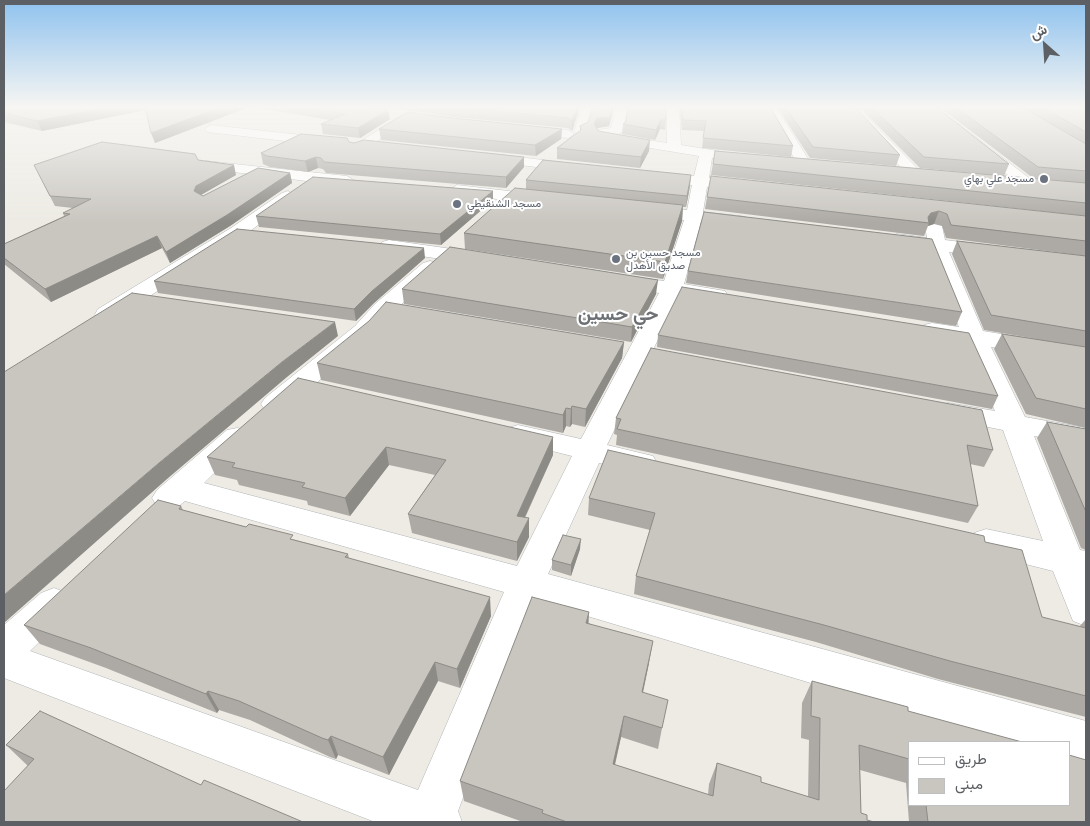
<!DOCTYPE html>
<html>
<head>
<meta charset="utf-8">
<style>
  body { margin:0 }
  #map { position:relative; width:1090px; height:826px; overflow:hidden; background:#edebe4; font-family:"PT Sans",Vazirmatn,sans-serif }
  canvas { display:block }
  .frame { position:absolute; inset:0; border:5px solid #5c5f63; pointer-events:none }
  .legend { position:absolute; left:908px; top:741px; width:162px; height:65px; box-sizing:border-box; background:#fff; border:1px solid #bebfc1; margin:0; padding:6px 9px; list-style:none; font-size:15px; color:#5c5f63 }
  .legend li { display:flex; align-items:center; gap:10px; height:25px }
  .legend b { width:25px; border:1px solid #bebfc1 }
  .north { position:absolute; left:1020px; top:20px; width:50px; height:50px; -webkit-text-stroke:4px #fff; paint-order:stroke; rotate:334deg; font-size:14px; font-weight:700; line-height:20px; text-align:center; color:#5c5f63 }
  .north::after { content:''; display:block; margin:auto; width:18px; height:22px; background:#5c5f63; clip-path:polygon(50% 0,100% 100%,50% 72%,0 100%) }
</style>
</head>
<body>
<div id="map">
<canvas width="1090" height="826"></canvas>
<div class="frame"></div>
<ul class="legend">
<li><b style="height:6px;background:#fff"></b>طريق</li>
<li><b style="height:14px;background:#c9c6c0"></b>مبنى</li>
</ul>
<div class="north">ش</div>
</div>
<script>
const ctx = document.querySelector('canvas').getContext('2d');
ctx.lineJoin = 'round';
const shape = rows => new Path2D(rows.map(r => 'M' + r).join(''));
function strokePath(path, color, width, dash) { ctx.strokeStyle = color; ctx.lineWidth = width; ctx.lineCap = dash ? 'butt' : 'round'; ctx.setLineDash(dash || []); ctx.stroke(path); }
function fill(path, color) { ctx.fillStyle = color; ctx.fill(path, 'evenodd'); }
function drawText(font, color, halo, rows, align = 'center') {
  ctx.font = font + ' "PT Sans",Vazirmatn,sans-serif'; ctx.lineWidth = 4; ctx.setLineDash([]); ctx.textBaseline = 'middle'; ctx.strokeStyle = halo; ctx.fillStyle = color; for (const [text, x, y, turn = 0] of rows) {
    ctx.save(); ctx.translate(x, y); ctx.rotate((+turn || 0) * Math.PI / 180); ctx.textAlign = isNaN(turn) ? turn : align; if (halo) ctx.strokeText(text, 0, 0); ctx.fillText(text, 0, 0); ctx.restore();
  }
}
const minor = shape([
  [582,107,594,107,586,131,580,135,574,131,582,107],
  [616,107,628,107,623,131,617,135,667,143,667,107,679,107,681,145,724,152,731,156,724,160,712,158,709,178,747,182,755,187,747,192,707,187,703,212,740,216,746,217,749,221,746,225,740,226,701,222,684,284,725,291,728,296,725,301,717,302,679,296,607,445,653,456,657,463,653,470,642,473,599,463,548,574,1086,721,1086,765,1069,760,1069,742,1008,742,537,601,458,811,462,822,375,822,4,678,4,625,41,593,54,588,67,593,73,604,67,615,30,651,418,790,504,592,185,501,179,506,168,509,157,506,152,498,157,490,227,430,237,428,247,430,251,437,204,483,517,566,572,456,508,440,504,434,508,428,518,425,581,439,659,293,614,285,611,281,614,277,621,275,664,281,684,220,646,215,640,214,638,210,640,206,646,205,687,210,692,185,653,180,646,176,653,172,694,176,699,156,614,142,609,141,609,136,597,136,595,133,597,130,611,128,616,107],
  [765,107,776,107,810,162,808,165,798,165,765,107],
  [845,107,857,107,918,169,920,172,918,175,908,175,845,107],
  [923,107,936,107,1033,181,1036,184,1033,187,1023,187,923,107],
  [405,113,409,114,409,120,342,164,337,165,330,161,405,113],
  [211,125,329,138,336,142,329,146,207,132,205,129,211,125],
  [525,126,568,130,574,134,568,138,521,133,519,130,521,127,525,126],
  [486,153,575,164,582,168,575,172,481,160,479,157,481,154,486,153],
  [206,161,347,176,355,181,347,186,201,168,199,165,206,161],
  [457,185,543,195,551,200,543,205,451,193,449,190,457,185],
  [288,191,296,196,294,199,243,236,114,319,106,321,98,319,95,314,98,309,231,228,282,193,288,191],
  [930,202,936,203,938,207,945,240,993,246,1000,248,1002,252,1000,256,993,258,949,252,983,331,1086,348,1086,362,991,347,1025,417,1086,428,1086,446,1034,436,1080,550,1086,551,1086,626,1073,621,1053,571,974,551,969,542,974,533,986,529,1043,541,1003,430,938,417,934,411,938,405,948,403,995,411,965,342,924,335,920,330,924,325,932,323,959,327,929,250,897,246,891,244,888,240,891,236,897,234,927,238,922,207,924,203,930,202],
  [389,240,480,253,487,255,490,259,487,263,480,265,382,250,380,246,382,242,389,240],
  [430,261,437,263,440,267,437,271,391,314,371,336,285,410,275,412,265,410,261,404,265,398,355,326,375,304,423,263,430,261]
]);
const wall = shape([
  [4,107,249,107,155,143,145,110,42,131,4,122],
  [252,107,374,107,390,119,360,138,323,134,321,124,330,120],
  [387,107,580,107,572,131,568,128,453,117],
  [593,107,614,107,609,126,597,128,598,131,649,151,640,168,557,159,557,148,580,131,580,126,588,122],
  [679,107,770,107,793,146,791,157,702,148,704,131,682,130],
  [777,107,855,107,900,155,896,166,810,158],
  [859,107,936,107,1009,164,1004,176,920,168],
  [939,107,1086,107,1086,183,1033,178],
  [452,118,562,129,561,139,536,156,381,140,379,129],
  [666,120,665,130,660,129,655,140,622,134,623,124,626,121],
  [354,143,524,157,524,167,506,188,326,173,323,169,318,168,308,172,270,167,263,164,261,153],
  [715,151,1086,183,1086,256,946,238,942,226,934,224,928,226,924,236,705,209,707,197,1086,216,711,175],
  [198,160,236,175,201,195,203,196,290,173,292,183,230,226,170,263,162,248,51,302,4,264,4,244,64,216,63,213,73,208,55,206,34,165],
  [526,180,690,186,686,207,683,207,682,221,663,279,465,249,464,233,526,189],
  [493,191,493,200,441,245,259,227,256,216],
  [957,241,1086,256,1086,428,1026,414,994,349,1002,334,1037,339,984,330,952,254],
  [425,258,374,303,356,321,158,293,154,281],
  [688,271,962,312,956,326,686,283],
  [402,289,656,294,631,342,404,304],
  [658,335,998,396,992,409,657,347],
  [624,342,622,358,585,427,572,424,570,427,566,426,563,433,321,380,317,363],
  [651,348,993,450,984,467,970,464,978,506,968,523,616,445,617,435,614,434,616,418],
  [1047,422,1086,429,1086,550,1081,548,1037,438],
  [553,437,553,455,525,518,529,537,517,561,412,533,408,514,435,475,389,465,350,516,308,505,307,501,239,485,237,480,215,475,207,457],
  [589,498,985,542,1042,617,1081,627,1080,626,1086,619,1086,717,938,679,816,642,634,594,636,576,650,530,588,515],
  [181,506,183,510,348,554,349,558,491,616,460,688,438,681,389,775,338,755,336,759,330,757,250,720,219,710,217,713,106,668,40,644,24,625],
  [580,549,571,576,552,570,552,560],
  [589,623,649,663,643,693,662,728,658,749,621,737,615,765,708,795,709,784,717,763,761,782,808,797,809,740,801,738,802,703,812,681,909,742,909,805,1069,805,1086,822,909,822,906,783,860,770,861,813,867,820,874,822,523,822,464,801,460,781],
  [6,745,201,785,28,766]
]);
const shadedWall = shape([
  [110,107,145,107,146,110,42,131,37,121],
  [221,107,249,107,155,143,151,133],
  [577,107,580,107,572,131,572,121],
  [612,107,614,107,609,126,597,128,594,124,597,118],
  [388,110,390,119,360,138,358,128],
  [661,120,660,129,655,140,656,130],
  [562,129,561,139,536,156,535,145],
  [650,140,649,151,640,168,641,157],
  [316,157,318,168,308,172,305,161],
  [524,157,524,167,506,188,506,177],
  [234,165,236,175,199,196,194,191,196,186],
  [290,173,292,183,230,226,170,263,166,252],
  [691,175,690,186,686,207,687,196],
  [493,191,493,200,441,245,440,234],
  [683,205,682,221,663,279,665,262],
  [939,211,934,224,928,226,929,223,928,217,931,213],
  [157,236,162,248,51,302,45,289],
  [424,248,425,258,374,303,356,321,354,309,372,291],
  [658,280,656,294,631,342,632,327],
  [335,322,338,336,287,377,167,479,4,623,4,595,159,463,282,362],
  [624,342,622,358,585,427,586,409],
  [572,406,572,424,570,427,571,409],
  [566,408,566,426,563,433,563,415],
  [553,437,553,455,517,534,517,516],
  [386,447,389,465,350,516,345,498],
  [529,518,529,537,517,561,517,542],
  [581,539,580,549,571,576,571,565],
  [490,597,491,616,460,688,457,669],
  [589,612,588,635,586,623],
  [653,641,649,663,638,714,642,692],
  [435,662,438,681,389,775,383,757],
  [208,691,219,710,217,713,206,694],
  [624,716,621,737,610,785,613,764],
  [331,736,338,755,336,759,328,740]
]);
const building = shape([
  [4,107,110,107,37,121,4,113,4,107],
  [145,107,221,107,151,133,145,107],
  [307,107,374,107,388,110,358,128,321,124,345,114,307,107],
  [450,107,577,107,572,121,568,118,450,107],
  [593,107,612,107,610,117,597,118,594,124,598,131,650,140,641,157,557,148,581,130,580,126,588,122,593,107],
  [628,107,666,107,666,120,661,120,656,130,623,124,626,121,628,107],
  [682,107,770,107,793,146,703,138,706,121,683,120,682,107],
  [785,107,855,107,900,155,813,147,785,107],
  [871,107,936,107,1009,164,924,157,871,107],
  [955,107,1022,107,1086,144,1086,171,1038,167,955,107],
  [1042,107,1086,107,1086,132,1042,107],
  [408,112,452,118,562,129,535,145,379,129,408,112],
  [301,134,347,138,349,142,354,143,364,140,524,157,506,177,324,162,321,158,316,157,305,161,267,156,261,153,301,134],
  [102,142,195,154,198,160,234,165,196,186,194,191,203,196,258,168,290,173,227,215,166,252,157,236,45,289,4,258,4,244,70,214,63,213,91,199,50,196,34,165,102,142],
  [715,151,1086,183,1086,203,713,164,715,151],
  [543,160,691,175,687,196,526,180,543,160],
  [711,176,1086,216,1086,241,951,225,947,214,939,211,931,213,928,217,929,223,707,197,711,176],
  [313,177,493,191,440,234,256,216,313,177],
  [515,188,683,205,665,262,464,233,515,188],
  [704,212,932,239,962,312,688,271,704,212],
  [237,229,424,248,372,291,354,309,154,281,237,229],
  [957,241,1086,256,1086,331,991,315,957,241],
  [450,247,658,280,632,327,402,289,450,247],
  [682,287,969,333,998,396,658,335,682,287],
  [132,293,335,322,282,362,159,463,4,595,4,372,132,293],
  [386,302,624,342,586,409,572,406,571,409,566,408,563,415,317,363,369,321,386,302],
  [1002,334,1086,347,1086,409,1036,398,1002,334],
  [651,348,982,410,993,450,967,445,978,506,617,429,621,419,616,418,651,348],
  [298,378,553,437,517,516,529,518,517,542,408,514,446,460,386,447,345,498,302,487,305,483,232,467,235,463,207,457,298,378],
  [1047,422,1086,429,1086,512,1047,422],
  [608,450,984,536,985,542,1022,550,1042,617,1086,628,1086,696,950,661,824,625,636,576,655,513,589,498,608,450],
  [158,500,181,506,179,509,246,527,249,524,293,535,290,539,348,554,345,557,490,597,457,669,435,662,383,757,331,736,328,740,322,738,239,701,208,691,206,694,91,648,24,625,158,500],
  [563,535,581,539,571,565,552,560,563,535],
  [532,597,589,612,586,623,653,641,642,692,668,700,662,728,624,716,613,764,713,796,717,763,761,777,761,782,819,800,820,718,811,716,812,681,908,707,908,711,1022,742,909,742,909,759,859,745,861,813,867,815,867,820,874,822,567,822,542,813,543,810,460,781,532,597],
  [40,711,201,785,204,780,303,822,4,822,4,791,34,759,6,745,40,711],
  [1069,755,1086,760,1086,822,928,822,926,805,1069,805,1069,755]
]);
const markers = [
  [1044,179,5,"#6b7280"],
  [457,204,5,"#6b7280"],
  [616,259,5,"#6b7280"]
];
const farWorshipnames = [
  ["مسجد علي بهاي",1034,179,"right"],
  ["مسجد الشنقيطي",467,204],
  ["مسجد حسين بن",626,253],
  ["صديق الأهدل",626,266]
];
const districtNames = [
  ["حي حسين",618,315]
];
strokePath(minor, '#b1b4b8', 1);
fill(minor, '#fff');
fill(wall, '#adaaa5');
fill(shadedWall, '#8d8b86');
fill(building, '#c9c6c0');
strokePath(building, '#8d8b86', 1);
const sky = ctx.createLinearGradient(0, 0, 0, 223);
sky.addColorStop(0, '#8fc2ee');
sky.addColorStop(0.48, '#f7f6f3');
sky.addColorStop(1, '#f7f6f300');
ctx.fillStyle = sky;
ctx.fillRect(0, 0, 1090, 223);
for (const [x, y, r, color] of markers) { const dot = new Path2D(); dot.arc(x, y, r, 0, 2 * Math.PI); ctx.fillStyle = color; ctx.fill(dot); strokePath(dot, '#fff', 2); }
drawText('11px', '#5b616d', '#fff', farWorshipnames, 'left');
drawText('bold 19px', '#6d7175', '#fff', districtNames);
</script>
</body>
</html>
